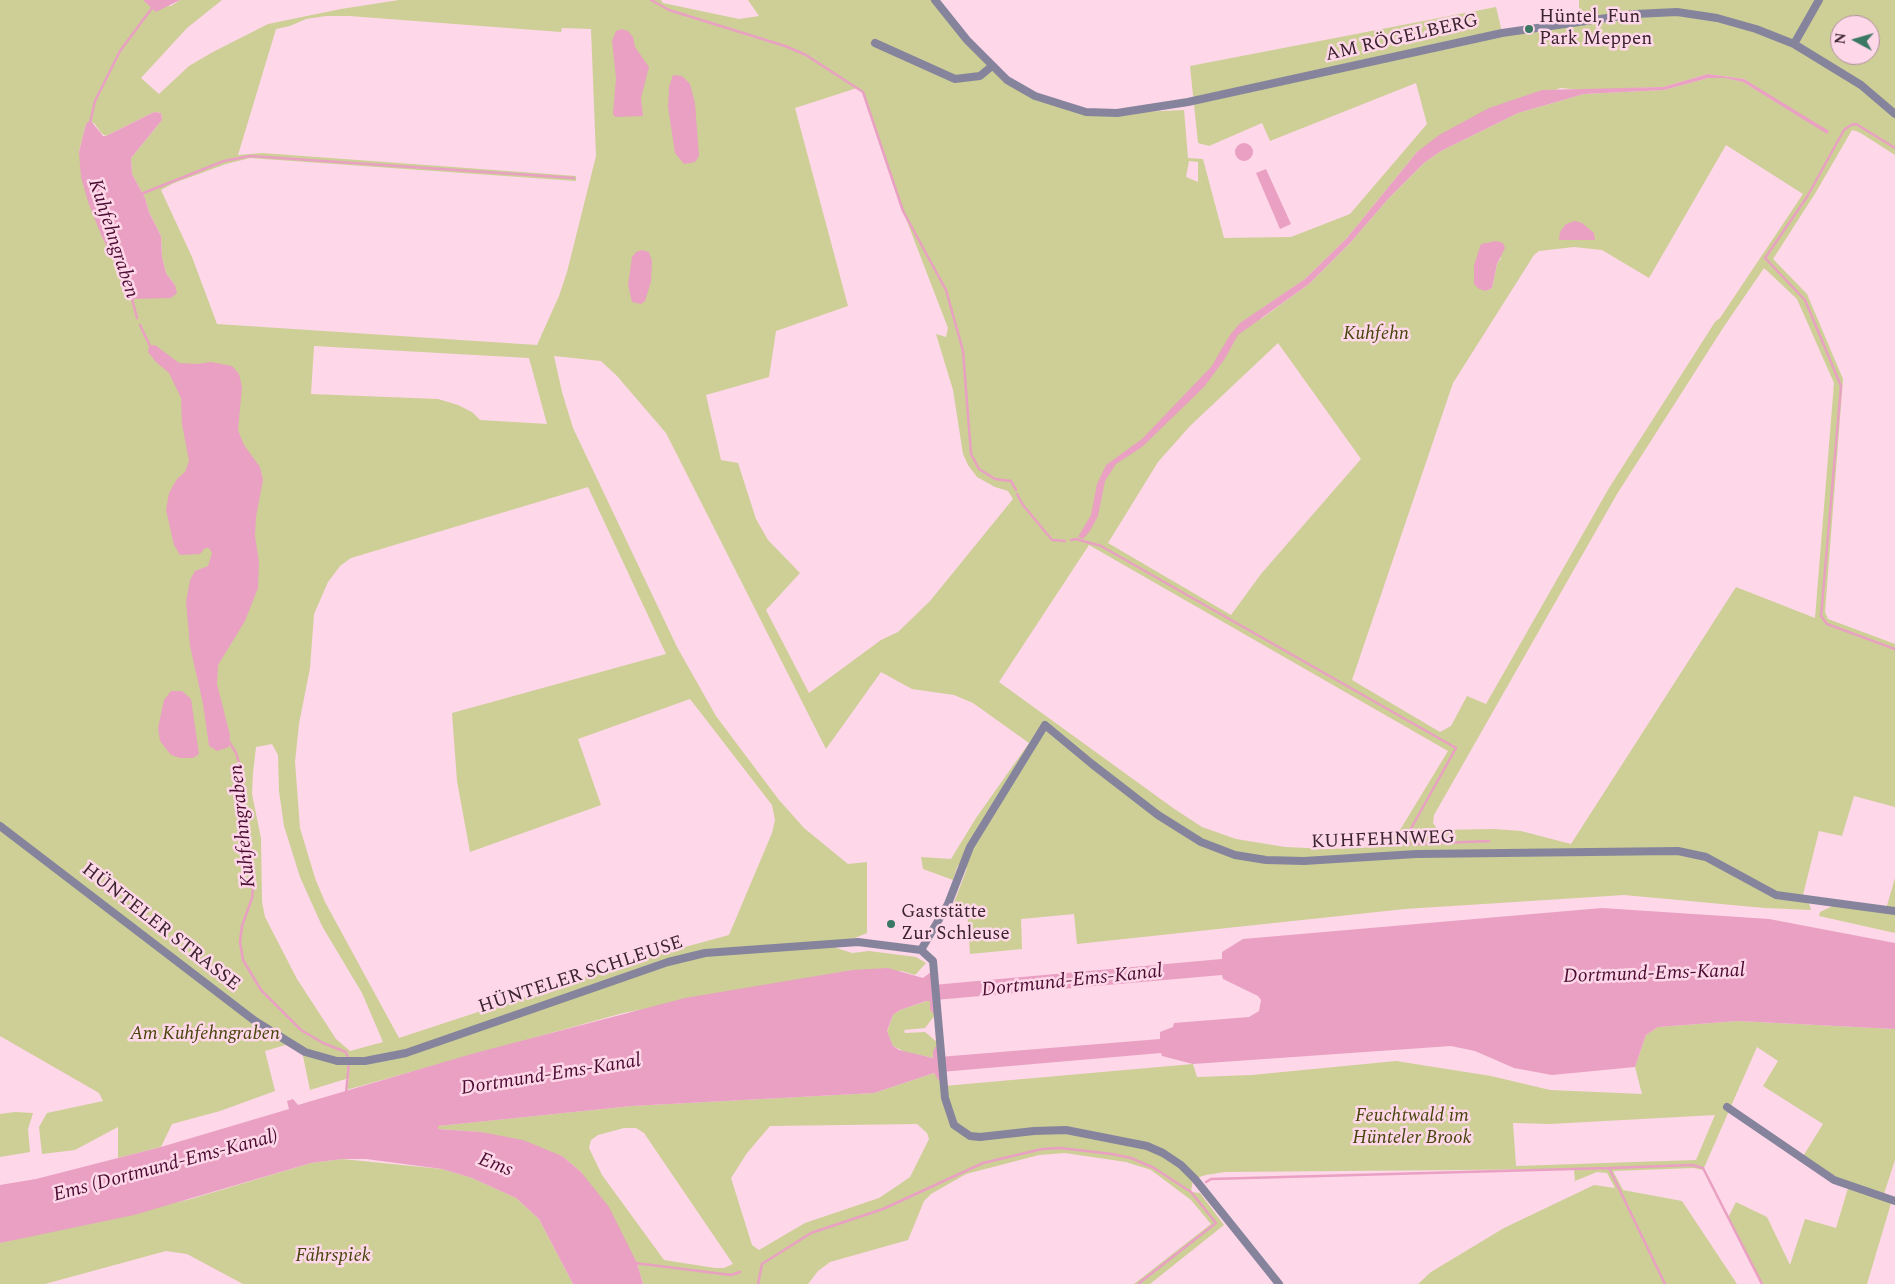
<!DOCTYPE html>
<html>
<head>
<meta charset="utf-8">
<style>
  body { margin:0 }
  #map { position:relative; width:1895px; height:1284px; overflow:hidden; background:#fed7e8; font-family:Spectral,serif }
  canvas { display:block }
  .north { position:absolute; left:1830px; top:15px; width:50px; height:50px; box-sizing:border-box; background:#fed7e8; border:1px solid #b08f9e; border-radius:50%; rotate:276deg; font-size:14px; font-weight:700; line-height:20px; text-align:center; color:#3b232f }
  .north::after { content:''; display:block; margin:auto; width:18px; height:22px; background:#3b7863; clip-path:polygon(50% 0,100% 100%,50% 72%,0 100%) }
</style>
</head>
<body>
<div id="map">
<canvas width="1895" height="1284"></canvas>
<div class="north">N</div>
</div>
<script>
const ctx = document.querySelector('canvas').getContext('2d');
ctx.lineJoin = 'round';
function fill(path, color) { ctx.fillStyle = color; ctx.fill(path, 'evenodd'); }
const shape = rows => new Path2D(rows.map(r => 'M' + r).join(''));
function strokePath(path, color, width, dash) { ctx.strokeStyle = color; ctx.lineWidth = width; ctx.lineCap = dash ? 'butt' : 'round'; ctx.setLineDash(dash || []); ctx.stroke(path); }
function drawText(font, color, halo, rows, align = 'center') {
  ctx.font = font + ' Spectral,serif'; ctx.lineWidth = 5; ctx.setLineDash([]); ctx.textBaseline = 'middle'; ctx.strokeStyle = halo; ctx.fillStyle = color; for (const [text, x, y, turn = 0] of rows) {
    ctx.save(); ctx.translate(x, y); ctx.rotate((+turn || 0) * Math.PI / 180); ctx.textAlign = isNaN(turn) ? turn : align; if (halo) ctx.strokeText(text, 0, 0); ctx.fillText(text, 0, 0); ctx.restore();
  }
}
const green = shape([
  [0,0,144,0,171,6,180,0,222,0,187,28,141,78,159,94,189,66,213,52,268,24,341,9,399,0,661,0,663,3,739,19,759,16,748,0,935,0,1007,80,1061,106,1117,113,1184,110,1188,158,1203,159,1224,238,1291,237,1350,214,1427,124,1416,83,1270,141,1262,123,1209,146,1198,143,1190,66,1496,7,1502,32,1579,22,1579,0,1895,0,1895,155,1859,132,1852,130,1816,192,1773,259,1807,294,1843,379,1825,612,1828,619,1895,644,1895,807,1854,796,1842,836,1819,831,1802,899,1777,898,1809,903,1811,910,1765,908,1624,895,1405,909,1077,944,1074,914,1021,919,1022,949,970,954,967,911,952,908,967,868,958,865,953,880,923,869,921,857,951,859,976,818,1029,743,973,703,954,695,912,689,881,672,826,749,666,433,617,376,601,361,554,356,562,392,573,428,677,647,716,716,779,800,804,828,848,864,867,862,867,933,855,938,824,944,852,953,869,951,916,957,926,963,915,975,902,971,852,970,623,1013,346,1090,349,1078,310,1090,303,1056,304,1052,289,1044,265,1051,275,1091,220,1111,172,1124,161,1147,118,1158,118,1127,75,1150,42,1154,39,1127,47,1113,103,1101,99,1093,0,1036],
  [326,16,349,16,561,32,562,28,591,29,596,156,567,272,559,296,537,345,217,324,192,257,161,190,174,183,226,164,250,158,576,181,576,176,262,153,238,155,276,29,290,26,306,19],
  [1840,25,1870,25,1870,55,1840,55],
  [1708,74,1744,79,1827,133,1743,82,1725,78,1708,78,1664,90,1584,94,1518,113,1441,151,1424,163,1388,199,1351,242,1309,284,1261,319,1257,312,1305,279,1347,238,1417,152,1560,88,1583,90,1663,87],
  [857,88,863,92,903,211,948,328,946,337,936,334,953,390,963,454,968,465,977,477,995,487,1008,491,1013,499,930,601,898,632,881,640,809,693,766,610,800,573,768,540,756,519,738,463,721,460,706,395,769,377,776,331,848,306,795,108],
  [154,112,161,113,162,120,131,158,132,174,145,198,149,212,161,236,162,257,166,273,175,285,171,298,152,297,116,265,102,237,79,152,86,124,94,123,101,133,106,136],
  [1726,145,1803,194,1720,318,1715,322,1609,488,1486,704,1467,696,1451,726,1440,732,1352,680,1453,383,1534,255,1539,251,1574,247,1602,250,1649,278],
  [1189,161,1198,162,1198,182,1186,177],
  [1488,242,1501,258,1497,264,1492,288,1486,291],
  [1764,268,1797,299,1834,383,1815,618,1736,587,1571,844,1521,831,1494,829,1438,830,1433,823,1434,815,1617,494,1723,328],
  [1278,343,1361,459,1261,574,1231,615,1108,543,1158,462,1190,426],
  [314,346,529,358,547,424,480,420,472,412,458,405,438,399,311,394],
  [588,487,666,654,452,713,457,781,470,852,601,805,578,739,690,699,772,805,775,820,772,833,729,935,630,962,399,1038,325,902,315,878,300,828,295,762,299,724,310,668,314,614,328,582,340,566,351,558],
  [1089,545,1448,751,1400,830,1379,847,1329,849,1285,847,1236,839,1202,827,1173,808,999,682],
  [272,744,278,755,279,791,284,826,300,877,322,926,362,993,383,1042,350,1051,336,1039,297,979,265,917,262,902,261,838,252,794,253,773,256,747],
  [1895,878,1895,933,1819,916,1820,912,1835,905,1886,909],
  [930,1000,935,1015,925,1028,904,1030,905,1033,925,1032,938,1043,934,1058,905,1052,893,1046,887,1032,893,1015,900,1010],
  [1738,1021,1895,1029,1895,1160,1883,1197,1892,1200,1867,1284,1762,1284,1728,1218,1736,1202,1767,1217,1790,1265,1805,1219,1836,1228,1849,1185,1802,1158,1823,1124,1763,1086,1778,1061,1757,1047,1703,1170,1694,1168,1613,1171,1623,1190,1682,1201,1737,1284,1418,1284,1431,1272,1504,1228,1594,1185,1615,1188,1607,1173,1597,1172,1575,1181,1574,1169,1225,1172,1206,1175,1193,1179,1191,1192,1200,1193,1224,1225,1150,1284,1134,1284,1211,1224,1191,1200,1151,1170,1126,1162,1065,1153,1039,1155,966,1174,931,1194,924,1201,908,1240,830,1262,818,1271,808,1284,643,1284,637,1263,581,1172,562,1156,481,1132,438,1129,437,1126,632,1106,874,1093,934,1073,944,1086,1193,1064,1197,1077,1252,1075,1396,1061,1491,1076,1550,1090,1642,1094,1635,1067,1646,1035,1658,1027],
  [1715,1115,1696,1160,1516,1166,1513,1123,1550,1124],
  [917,1124,927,1133,929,1139,910,1177,900,1184,879,1198,805,1223,759,1250,752,1245,731,1178,747,1153,770,1126],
  [624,1128,636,1128,644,1133,733,1264,724,1268,715,1268,664,1260,602,1175,589,1148,591,1140,598,1135],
  [15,1112,33,1113,28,1129,30,1152,0,1157,0,1114],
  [342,1159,442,1169,472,1178,516,1198,539,1219,573,1284,243,1284,187,1254,166,1251,45,1284,0,1284,0,1243,191,1199,311,1163]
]);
const water = shape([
  [180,0,156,12,144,1,144,0],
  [622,29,628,31,633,37,635,47,649,67,641,98,643,116,615,117,613,114,616,78,612,41,616,31],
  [1708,74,1744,79,1829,131,1827,134,1743,82,1725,78,1708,78,1664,90,1584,94,1518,113,1441,151,1424,163,1388,199,1351,242,1309,284,1238,335,1224,360,1204,387,1142,447,1116,464,1105,481,1098,516,1090,531,1083,539,1078,537,1091,515,1097,484,1106,465,1142,439,1211,367,1230,335,1240,323,1305,279,1347,238,1417,152,1439,135,1489,108,1542,90,1663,87],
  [673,75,682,76,690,84,695,103,699,156,695,162,684,164,675,153,668,107,669,87],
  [154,112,161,113,162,120,131,158,132,174,145,198,149,212,161,236,162,257,166,273,175,285,177,293,171,298,132,299,102,237,88,202,81,177,79,152,86,124,90,120,103,136,106,136],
  '1235 152a9 9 0 1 1 18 0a9 9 0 1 1-18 0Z',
  [1266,169,1291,224,1280,229,1256,173],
  [1575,221,1582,223,1594,233,1595,240,1559,240,1560,232,1566,224],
  [1496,241,1503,243,1505,248,1497,264,1492,288,1486,291,1479,289,1474,284,1474,265,1481,244],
  [642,250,649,252,652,261,651,282,645,301,641,304,632,302,628,285,632,257,636,252],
  [155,345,179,363,196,364,211,362,232,366,239,374,242,387,238,430,244,445,260,467,263,480,256,517,255,536,259,562,258,588,245,621,218,665,217,684,230,735,229,747,217,751,209,746,203,704,190,646,186,602,190,580,195,571,208,566,212,553,209,548,205,548,200,554,180,555,174,545,166,510,169,493,177,479,185,472,189,461,182,424,181,398,169,373,156,362,148,352,149,346],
  [171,691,182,691,191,699,199,754,193,758,180,758,171,755,160,741,158,728,164,700],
  [1602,908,1769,919,1895,943,1895,1029,1738,1021,1658,1027,1646,1035,1635,1067,1552,1075,1514,1068,1475,1051,1451,1046,1193,1064,1162,1056,1161,1053,941,1072,941,1084,934,1073,874,1093,632,1106,438,1126,438,1129,481,1132,523,1140,562,1156,581,1172,609,1207,637,1263,643,1284,573,1284,539,1219,516,1198,472,1178,442,1169,366,1159,342,1159,311,1163,134,1215,0,1243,0,1185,36,1179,161,1147,289,1109,287,1101,293,1099,298,1105,475,1053,685,998,852,970,888,968,923,978,931,972,933,985,1222,959,1222,952,1243,939],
  [1222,975,1223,979,1258,996,1261,1000,1259,1011,1249,1017,1174,1023,1173,1027,1160,1032,1160,1039,939,1057,938,1043,933,1051,933,1058,899,1050,893,1046,887,1031,893,1015,900,1010,926,1001,930,1001,930,1010,935,1015,935,1000]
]);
const stream = shape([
  [651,0,669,10,785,46,806,55,863,92,903,211,946,290,963,351,971,454,979,469,995,479,1011,481,1016,490],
  [90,123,95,101,120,51,152,8],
  [1895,148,1856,124,1851,125,1844,130,1807,197,1765,258,1805,300,1841,386,1821,616,1827,624,1895,649],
  [141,194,224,161,250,156,574,178],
  [131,295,137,318],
  [140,325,151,348],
  [1017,494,1023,505,1052,540,1065,541],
  [1071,540,1076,539,1101,546,1456,748,1409,832,1406,839,1410,844],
  [228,740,236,753,241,769,239,797,254,878,252,898,242,926,240,942,243,960,261,990,301,1030,323,1043,346,1052,349,1062,346,1093],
  [1419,844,1489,841],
  [1609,1168,1692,1165,1703,1168,1762,1284],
  [1206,1182,1211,1179,1609,1168,1665,1284],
  [635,1263,731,1275,740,1272],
  [758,1284,762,1264,811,1233,883,1209,983,1163,1042,1149,1060,1148,1112,1154,1131,1158,1154,1168,1191,1192,1216,1223,1138,1284]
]);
const minor = shape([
  [935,0,967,40,1007,80,1035,96,1086,112,1117,113,1188,102,1502,33,1635,14,1677,12,1717,18,1756,29,1794,44,1861,85,1895,114],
  [875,43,955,79,980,76,992,66],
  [1794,44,1819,0],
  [0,826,255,1021,305,1052,337,1061,365,1061,406,1053,668,962,705,953,858,942,921,950,933,961,945,1098,954,1125,970,1136,980,1137,1034,1131,1066,1130,1147,1146,1163,1153,1181,1165,1195,1179,1279,1284],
  [921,950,948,904,970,847,1045,725,1092,764,1158,815,1201,842,1235,855,1266,860,1304,861,1416,854,1678,851,1706,857,1776,895,1895,911],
  [1727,1107,1834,1180,1895,1201]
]);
const markers = [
  [1529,29,5,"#3b7863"],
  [891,924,5,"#3b7863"]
];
const poiNames = [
  ["Hüntel, Fun",1539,18],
  ["Park Meppen",1539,40],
  ["Gaststätte",901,913],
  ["Zur Schleuse",901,935]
];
const streetNames = [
  ["AM RÖGELBERG",1402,39,-13],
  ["KUHFEHNWEG",1383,841,-2],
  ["HÜNTELER STRASSE",160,928,38],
  ["HÜNTELER SCHLEUSE",581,976,-18]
];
const parkNames = [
  ["Kuhfehn",1376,335],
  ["Am Kuhfehngraben",205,1035],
  ["Feuchtwald im",1412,1117],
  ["Hünteler Brook",1412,1139],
  ["Fährspiek",333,1257]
];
const waterNames = [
  ["Kuhfehngraben",112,239,72],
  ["Kuhfehngraben",244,826,-96],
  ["Dortmund-Ems-Kanal",1654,975,-2],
  ["Dortmund-Ems-Kanal",1072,982,-6],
  ["Dortmund-Ems-Kanal",551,1076,-9],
  ["Ems",495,1166,21],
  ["Ems (Dortmund-Ems-Kanal)",166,1167,-15]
];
fill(green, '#cdcf96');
fill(water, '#e9a0c3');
strokePath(stream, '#e9a0c3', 2.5);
strokePath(minor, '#86849d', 8);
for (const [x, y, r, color] of markers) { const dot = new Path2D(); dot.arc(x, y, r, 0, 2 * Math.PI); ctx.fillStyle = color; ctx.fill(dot); strokePath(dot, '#fed7e8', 2); }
drawText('19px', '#3b232f', '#fed7e8', poiNames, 'left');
drawText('19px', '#3b232f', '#fed7e8', streetNames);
drawText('italic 19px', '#46450b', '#fed7e8', parkNames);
drawText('italic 20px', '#4b0c32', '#fed7e8', waterNames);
</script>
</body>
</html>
